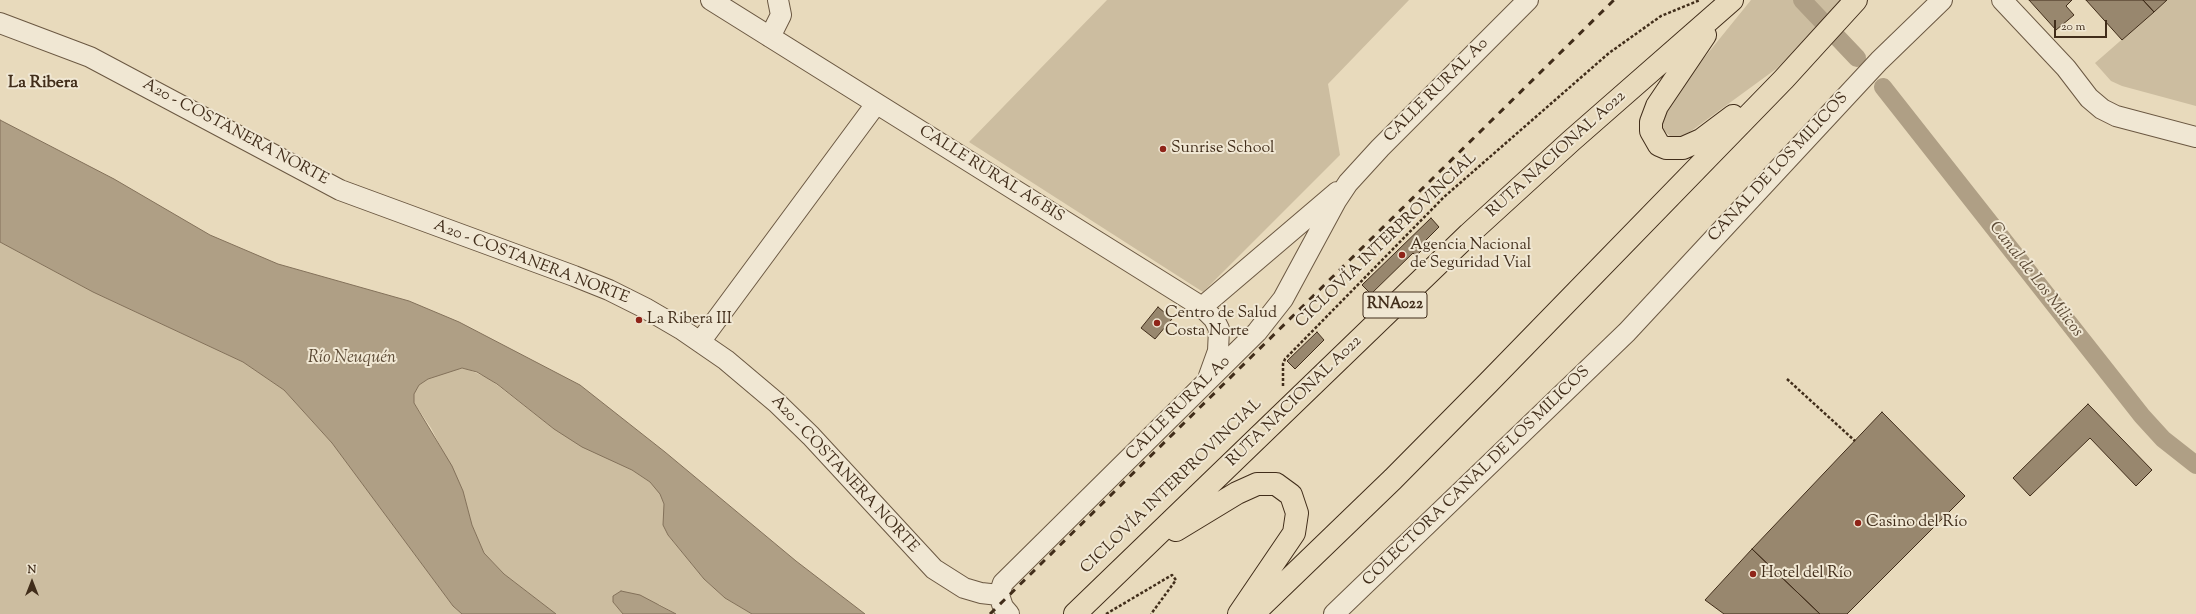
<!DOCTYPE html>
<html>
<head>
<meta charset="utf-8">
<style>
  body { margin:0 }
  #map { position:relative; width:2196px; height:614px; overflow:hidden; background:#e8dabc; font-family:"Sorts Mill Goudy",serif }
  canvas { display:block }
  .north { position:absolute; left:12px; top:562px; width:40px; height:40px; -webkit-text-stroke:3px #f0e7d3; paint-order:stroke; rotate:0deg; font-size:11px; font-weight:700; line-height:16px; text-align:center; color:#412d1a }
  .north::after { content:''; display:block; margin:auto; width:14px; height:18px; background:#412d1a; clip-path:polygon(50% 0,100% 100%,50% 72%,0 100%) }
  .scale { position:absolute; left:2054px; top:20px; width:53px; height:18px; box-sizing:border-box; border:2px solid #412d1a; border-top:0; padding-left:5px; font-size:12px; line-height:14px; white-space:nowrap; color:#412d1a; -webkit-text-stroke:3px #f0e7d3; paint-order:stroke }
</style>
</head>
<body>
<div id="map">
<canvas width="2196" height="614"></canvas>
<div class="north">N</div>
<div class="scale">20 m</div>
</div>
<script>
const ctx = document.querySelector('canvas').getContext('2d');
ctx.lineJoin = 'round';
function fill(path, color) { ctx.fillStyle = color; ctx.fill(path, 'evenodd'); }
const shape = rows => new Path2D(rows.map(r => 'M' + r).join(''));
function strokePath(path, color, width, dash) { ctx.strokeStyle = color; ctx.lineWidth = width; ctx.lineCap = dash ? 'butt' : 'round'; ctx.setLineDash(dash || []); ctx.stroke(path); }
function drawText(font, color, halo, rows, align = 'center') {
  ctx.font = font + ' "Sorts Mill Goudy",serif'; ctx.lineWidth = 4; ctx.setLineDash([]); ctx.textBaseline = 'middle'; ctx.strokeStyle = halo; ctx.fillStyle = color; for (const [text, x, y, turn = 0] of rows) {
    ctx.save(); ctx.translate(x, y); ctx.rotate((+turn || 0) * Math.PI / 180); ctx.textAlign = isNaN(turn) ? turn : align; if (halo) ctx.strokeText(text, 0, 0); ctx.fillText(text, 0, 0); ctx.restore();
  }
}
const green = shape([
  [1107,0,1409,0,1328,84,1340,155,1203,292,969,142],
  [1751,0,1844,0,1804,43,1776,69,1687,134,1679,137,1671,137,1661,128,1660,116,1674,95],
  [2167,0,2196,0,2196,106,2122,86,2111,81,2095,63],
  [0,242,93,292,243,362,284,390,332,443,453,606,462,614,0,614],
  [457,368,467,369,488,378,554,429,632,470,650,482,661,494,664,504,664,525,668,535,704,579,725,598,752,614,676,614,659,604,613,602,623,614,556,614,504,574,484,553,472,525,463,491,431,428,414,403,414,394,419,385,428,379]
]);
const water = shape([
  [0,120,114,179,210,235,278,264,409,301,459,322,580,385,665,452,796,561,865,614,752,614,725,598,704,579,668,535,663,525,664,504,660,494,650,482,632,470,582,447,554,429,497,384,477,372,462,368,428,379,419,385,414,394,414,403,452,466,463,491,472,525,484,553,504,574,556,614,462,614,453,606,332,443,284,390,243,362,93,292,0,242,0,120],
  [621,591,640,595,676,614,623,614,613,602,613,596,621,591]
]);
const canal = shape([
  [1802,0,1857,58],
  [1883,87,2142,416,2163,439,2196,465]
]);
const building = shape([
  [2029,0,2072,0,2066,6,2074,15,2056,30,2029,0],
  [2086,0,2143,0,2154,12,2122,40,2086,0],
  [2143,0,2167,0,2154,12,2143,0],
  [1431,218,1439,227,1424,242,1427,245,1416,256,1413,253,1371,294,1362,285,1431,218],
  [1158,307,1172,319,1155,339,1141,328,1158,307],
  [1317,332,1324,340,1295,369,1287,361,1317,332],
  [2088,404,2152,470,2136,486,2090,438,2030,496,2013,478,2088,404],
  [1882,412,1965,496,1847,614,1820,614,1752,549,1882,412],
  [1752,549,1820,614,1724,614,1705,600,1752,549]
]);
const path = shape([
  [1787,379,1855,441],
  [1283,386,1283,364,1285,359,1444,197,1609,53,1661,16,1700,0],
  [1106,614,1172,575,1176,580,1151,614]
]);
const minor = shape([
  [711,0,1202,307,1214,319,1219,329,1218,351,1209,376],
  [2002,0,2066,68,2089,98,2102,109,2116,116,2196,137],
  [0,23,90,57,340,190,574,276,609,290,645,308,681,329,726,360,777,403,811,436,934,569,964,588,981,593,999,595],
  [770,37,781,15,778,0],
  [1202,307,1337,192],
  [700,342,876,104],
  [1009,614,1003,607,999,595,1003,583,1257,332,1283,299,1336,201,1348,183,1380,148,1528,0],
  [1334,614,1627,332,1879,61,1942,0]
]);
const highway = shape([
  [1705,35,1657,106,1651,122,1651,131,1659,145,1666,148,1683,148,1701,140,1733,116],
  [1176,530,1237,493,1257,484,1276,484,1291,495,1297,513,1294,533,1239,614],
  [1075,614,1469,234,1571,141,1732,0],
  [1253,614,1393,479,1488,383,1784,79,1856,0]
]);
const rail = shape([
  [990,614,1614,0]
]);
const markers = [
  [1163,149,4,"#8f2418"],
  [1402,255,4,"#8f2418"],
  [639,320,4,"#8f2418"],
  [1157,323,4,"#8f2418"],
  [1858,523,4,"#8f2418"],
  [1753,574,4,"#8f2418"]
];
const shields = [
  [1395,305,64]
];
const shieldNames = [
  ["RNA022",1395,305]
];
const streetNames = [
  ["CALLE RURAL A0",1437,91,-45],
  ["A20 - COSTANERA NORTE",235,133,28],
  ["RUTA NACIONAL A022",1557,155,-42],
  ["CANAL DE LOS MILICOS",1779,168,-47],
  ["CALLE RURAL A6 BIS",991,175,32],
  ["CICLOVÍA INTERPROVINCIAL",1387,241,-44],
  ["A20 - COSTANERA NORTE",531,263,21],
  ["RUTA NACIONAL A022",1295,402,-44],
  ["CALLE RURAL A0",1179,409,-45],
  ["A20 - COSTANERA NORTE",844,475,47],
  ["COLECTORA CANAL DE LOS MILICOS",1477,477,-44],
  ["CICLOVÍA INTERPROVINCIAL",1172,487,-44]
];
const poiNames = [
  ["Sunrise School",1171,149],
  ["Agencia Nacional",1410,246],
  ["de Seguridad Vial",1410,264],
  ["Centro de Salud",1165,314],
  ["Costa Norte",1165,332],
  ["La Ribera III",647,320],
  ["Casino del Río",1866,523],
  ["Hotel del Río",1761,574]
];
const neighbourhoodNames = [
  ["La Ribera",43,84]
];
const waterNames = [
  ["Canal de Los Milicos",2035,280,52],
  ["Río Neuquén",352,359]
];
fill(green, '#ccbda0');
fill(water, '#af9f85');
strokePath(water, '#83715a', 1);
strokePath(canal, '#af9f85', 18);
fill(building, '#98876e');
strokePath(building, '#412d1a', 1);
strokePath(minor, '#6b5842', 22);
strokePath(highway, '#412d1a', 24);
strokePath(path, '#412d1a', 2.5, [3, 2]);
strokePath(minor, '#f0e7d3', 20);
strokePath(highway, '#e8dabc', 22);
strokePath(rail, '#412d1a', 3, [7, 7]);
for (const [x, y, r, color] of markers) { const dot = new Path2D(); dot.arc(x, y, r, 0, 2 * Math.PI); ctx.fillStyle = color; ctx.fill(dot); strokePath(dot, '#f0e7d3', 1.5); }
for (const [x, y, w] of shields) { const box = new Path2D(); box.roundRect(x - w / 2, y - 13, w, 26, 3); ctx.fillStyle = '#f0e7d3'; ctx.fill(box); strokePath(box, '#412d1a', 1); }
drawText('bold 15px', '#412d1a', null, shieldNames);
drawText('16px', '#412d1a', '#f0e7d3', streetNames);
drawText('16px', '#412d1a', '#f0e7d3', poiNames, 'left');
drawText('bold 17px', '#412d1a', '#f0e7d3', neighbourhoodNames);
drawText('italic 17px', '#5c4a35', '#f0e7d3', waterNames);
</script>
</body>
</html>
